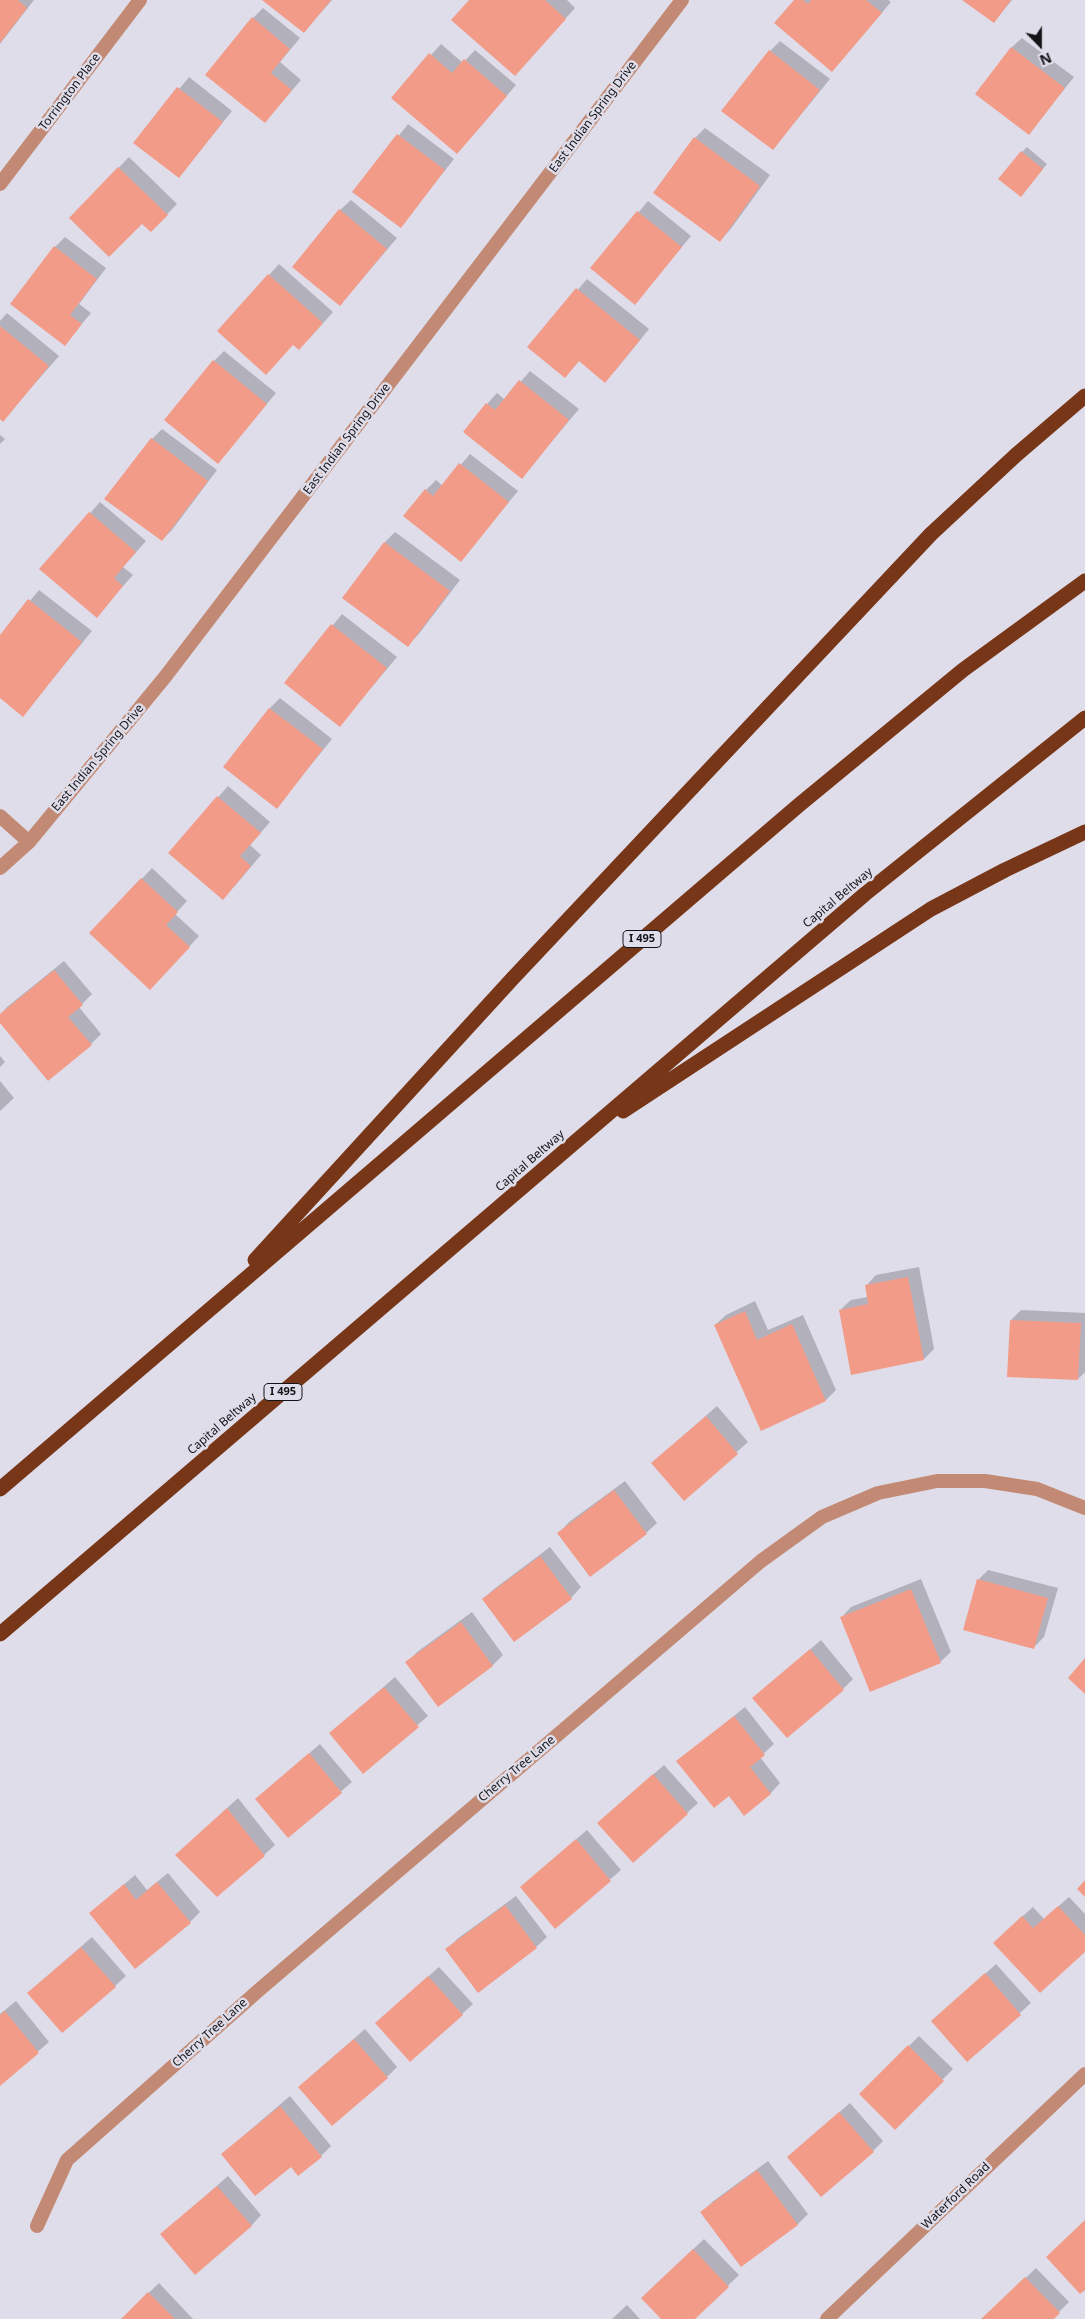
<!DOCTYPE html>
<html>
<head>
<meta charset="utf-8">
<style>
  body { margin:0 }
  #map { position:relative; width:1085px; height:2319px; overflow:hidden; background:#dfdde9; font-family:"Noto Sans",sans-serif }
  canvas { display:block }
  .north { position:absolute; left:1015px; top:20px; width:50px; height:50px; -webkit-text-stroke:4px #dfdde9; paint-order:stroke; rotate:158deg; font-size:14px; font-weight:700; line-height:20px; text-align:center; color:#141418 }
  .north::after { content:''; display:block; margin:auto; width:18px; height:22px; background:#141418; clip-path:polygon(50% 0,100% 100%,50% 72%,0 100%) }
</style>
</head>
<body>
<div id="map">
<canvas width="1085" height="2319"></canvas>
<div class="north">N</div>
</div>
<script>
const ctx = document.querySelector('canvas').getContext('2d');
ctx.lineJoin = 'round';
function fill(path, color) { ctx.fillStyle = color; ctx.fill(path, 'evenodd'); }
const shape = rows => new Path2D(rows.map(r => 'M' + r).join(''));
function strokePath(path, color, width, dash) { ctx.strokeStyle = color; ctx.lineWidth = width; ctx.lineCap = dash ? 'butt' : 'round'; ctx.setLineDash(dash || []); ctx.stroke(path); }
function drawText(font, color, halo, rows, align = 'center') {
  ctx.font = font + ' "Noto Sans",sans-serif'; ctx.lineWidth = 5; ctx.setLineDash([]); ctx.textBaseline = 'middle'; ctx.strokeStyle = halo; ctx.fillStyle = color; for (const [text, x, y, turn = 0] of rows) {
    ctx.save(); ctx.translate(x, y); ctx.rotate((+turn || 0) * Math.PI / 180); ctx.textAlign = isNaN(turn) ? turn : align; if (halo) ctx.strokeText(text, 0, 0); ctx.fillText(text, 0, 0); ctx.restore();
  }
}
const shadow = shape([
  [0,0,34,0,0,44],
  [264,0,332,0,304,32],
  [470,0,567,0,575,8,525,64],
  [796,0,888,0,891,2,832,71],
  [964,0,1012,0,994,22],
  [263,8,300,38,280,62,301,80,265,122,253,18],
  [1022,38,1074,77,1029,133,1011,48],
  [780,41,830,79,773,149,770,51],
  [441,44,463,63,475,50,516,85,467,142,392,98],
  [189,77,232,111,179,177,135,143],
  [408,124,454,159,400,227,354,192],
  [705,128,770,175,730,230,720,240,695,138],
  [1027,147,1047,164,1025,191,1022,152],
  [129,157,177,204,151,231,142,222,70,218],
  [351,200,397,238,340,305,340,210],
  [648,201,691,236,635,303,592,268],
  [65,237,106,268,79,304,91,313,65,344,55,247],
  [279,264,333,312,309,339,294,344,219,331],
  [587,279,649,329,615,371,580,360,565,376,529,347],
  [7,313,59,356,3,420,0,417,0,321],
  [224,351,276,393,218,462,214,361],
  [530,371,579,409,522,477,487,404,497,393,505,400],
  [162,429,217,470,172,530,162,540,152,439],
  [0,435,5,439,0,444],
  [470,454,518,491,461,560,426,490,436,480,443,486],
  [100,502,146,541,123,567,133,575,96,616,41,569],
  [395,532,460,580,418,635,408,645,344,598,385,542],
  [39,590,92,631,23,715,0,697,0,637],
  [342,614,397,657,339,726,286,683],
  [280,698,332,739,277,807,270,708],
  [228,786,270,822,250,845,261,855,233,888,169,853],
  [152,868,187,901,175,914,199,936,160,978,91,933],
  [64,961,92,994,79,1007,101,1034,91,1044,0,1021,0,1015,7,1007],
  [0,1056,5,1062,0,1067],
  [0,1081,14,1098,0,1111],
  [919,1267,934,1349,924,1359,840,1310,851,1300,868,1297,866,1286,876,1275],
  [755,1301,768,1330,803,1315,836,1390,826,1400,762,1429,715,1325,726,1315],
  [1021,1310,1085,1313,1085,1372,1078,1379,1011,1320],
  [717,1406,748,1442,684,1499,652,1463],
  [625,1481,657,1523,646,1533,590,1575,559,1533,569,1522],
  [550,1547,581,1587,571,1598,483,1599,494,1589],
  [988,1570,1058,1588,1044,1637,1034,1647,978,1580],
  [921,1579,951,1652,940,1662,841,1618,851,1607],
  [472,1612,503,1655,493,1665,438,1705,407,1663,417,1652],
  [821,1640,853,1679,843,1689,754,1698],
  [395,1677,428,1716,363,1772,331,1733],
  [745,1707,774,1744,760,1757,780,1783,770,1794,730,1794,678,1761],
  [320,1744,352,1782,288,1837,256,1799],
  [664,1765,698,1803,687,1813,609,1813],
  [238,1798,275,1845,264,1855,176,1855],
  [587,1830,621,1870,555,1927,521,1887],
  [168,1873,200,1912,190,1922,91,1913,135,1875,147,1890],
  [516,1896,547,1937,536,1947,478,1991,447,1950,457,1939],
  [1069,1897,1085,1914,1085,1950,1005,1932,1033,1907,1044,1919],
  [92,1937,126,1976,115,1986,28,1993],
  [996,1964,1031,2003,967,2060,933,2021],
  [439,1967,473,2004,462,2014,387,2013],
  [16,2001,49,2042,0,2084,0,2014],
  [365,2029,397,2067,387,2077,310,2077],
  [919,2036,953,2069,895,2128,861,2094],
  [290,2096,331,2146,321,2156,291,2165,222,2154],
  [850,2103,883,2141,873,2151,799,2147],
  [768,2161,808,2214,798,2224,702,2212,712,2202],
  [228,2176,261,2215,251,2226,162,2234],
  [704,2239,739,2275,693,2319,663,2319,653,2287],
  [1036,2268,1069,2302,1052,2319,983,2319],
  [159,2283,193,2319,122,2319],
  [627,2305,640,2319,612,2319]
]);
const building = shape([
  [0,0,18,0,27,8,0,43],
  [262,0,331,0,304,33],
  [469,0,545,0,566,19,515,76,451,20],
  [794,0,803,0,808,4,811,0,866,0,882,13,832,72,774,23],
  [962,0,1011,0,994,23],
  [252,17,290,49,271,73,292,90,265,123,205,75],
  [1011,47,1065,88,1029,135,975,94],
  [769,50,820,90,773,150,721,111],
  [429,53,452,73,464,59,507,96,457,154,391,98],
  [177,87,223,122,179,178,133,143],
  [397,134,445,170,401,228,352,192],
  [694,137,760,186,720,242,653,193],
  [1021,151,1043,169,1021,197,998,179],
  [118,167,168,215,151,232,142,224,109,257,69,218],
  [339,209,387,249,340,306,292,267],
  [637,211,682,247,635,305,590,268],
  [54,246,97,279,70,315,82,324,65,346,10,304],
  [268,274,323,323,299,350,293,345,266,375,217,331],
  [576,288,640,340,605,383,579,361,565,378,527,347],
  [0,326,49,366,3,422,0,419],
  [213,360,267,404,218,464,164,420],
  [519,380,569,420,522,479,463,432,486,403,495,410],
  [151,438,208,481,162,541,104,499],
  [459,463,509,502,461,562,403,516,425,489,433,496],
  [89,512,136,552,114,578,123,586,97,618,39,569],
  [384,542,450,591,408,647,342,598],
  [28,599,82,642,23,717,0,698,0,635],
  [331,624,387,668,340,727,284,683],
  [269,708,323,749,277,809,223,767],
  [217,796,261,833,240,856,251,866,223,900,168,853],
  [141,878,178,912,166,925,190,947,150,990,89,933],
  [54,970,83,1005,68,1017,92,1045,48,1081,0,1023,0,1014],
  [908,1277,924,1360,851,1375,839,1310,868,1304,865,1285],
  [745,1311,757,1340,792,1324,826,1401,761,1431,714,1325],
  [1010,1320,1081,1323,1078,1380,1007,1377],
  [706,1416,738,1454,684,1501,651,1463],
  [614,1490,647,1534,590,1577,557,1533],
  [540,1556,572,1599,514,1642,482,1599],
  [977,1579,1048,1598,1034,1649,963,1630],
  [911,1589,941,1663,870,1692,840,1617],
  [461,1622,493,1666,438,1707,405,1662],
  [810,1649,844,1690,787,1738,752,1698],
  [1085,1658,1085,1694,1068,1678],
  [384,1687,419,1727,363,1774,329,1733],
  [734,1716,765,1755,750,1767,771,1794,744,1816,729,1796,714,1808,676,1761],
  [309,1753,342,1793,288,1838,255,1799],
  [653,1774,688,1814,633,1863,597,1823],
  [227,1808,265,1856,217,1897,175,1855],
  [576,1839,611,1881,555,1929,520,1887],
  [1085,1880,1085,1897,1077,1889],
  [157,1882,191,1923,135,1969,89,1913,124,1884,136,1900],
  [505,1905,537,1948,478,1993,445,1949],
  [1058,1906,1085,1935,1085,1952,1040,1993,993,1943,1022,1916,1033,1928],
  [81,1947,116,1987,62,2033,27,1993],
  [985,1973,1021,2015,967,2062,931,2021],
  [428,1976,463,2015,410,2062,375,2023],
  [5,2011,39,2053,0,2086,0,2015],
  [354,2039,388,2078,332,2126,298,2087],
  [908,2045,944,2081,895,2130,859,2094],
  [280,2106,322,2157,298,2176,291,2167,255,2196,221,2154],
  [839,2112,874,2152,821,2197,787,2157],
  [757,2170,798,2225,741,2267,700,2212],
  [217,2186,252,2226,195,2275,160,2234],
  [1085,2220,1085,2290,1080,2294,1046,2257],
  [693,2249,729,2287,695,2319,661,2319,641,2298],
  [1025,2277,1060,2313,1054,2319,981,2319],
  [148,2292,175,2319,121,2319]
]);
const minor = shape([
  [0,184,140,0],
  [0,816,29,842],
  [0,868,29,842,165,677,682,0],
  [37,2226,67,2160,259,1990,761,1561,822,1517,878,1493,937,1481,985,1481,1037,1489,1085,1508],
  [827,2319,1085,2074]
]);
const motorway = shape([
  [623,1111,931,909,1005,870,1085,832],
  [255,1260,513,978,931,534,1016,455,1085,396],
  [0,1489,799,805,963,670,1085,581],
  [0,1634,865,894,1085,718]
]);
const shields = [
  [642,939,38],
  [283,1392,38]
];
const shieldNames = [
  ["I 495",642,939],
  ["I 495",283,1392]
];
const streetNames = [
  ["Torrington Place",70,92,-53],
  ["East Indian Spring Drive",593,117,-53],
  ["East Indian Spring Drive",347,439,-53],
  ["East Indian Spring Drive",98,758,-50],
  ["Capital Beltway",838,898,-40],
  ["Capital Beltway",530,1161,-41],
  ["Capital Beltway",222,1424,-41],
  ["Cherry Tree Lane",517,1769,-40],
  ["Cherry Tree Lane",210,2033,-42],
  ["Waterford Road",956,2196,-44]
];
fill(shadow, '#0003');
fill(building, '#f29b89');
strokePath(minor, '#c28a74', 14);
strokePath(motorway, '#783618', 15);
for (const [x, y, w] of shields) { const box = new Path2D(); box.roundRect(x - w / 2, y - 8.5, w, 17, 4); ctx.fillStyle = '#dfdde9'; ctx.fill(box); strokePath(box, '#141418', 1); }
drawText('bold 11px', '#141418', null, shieldNames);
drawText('12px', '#141418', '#dfdde9', streetNames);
</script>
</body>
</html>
